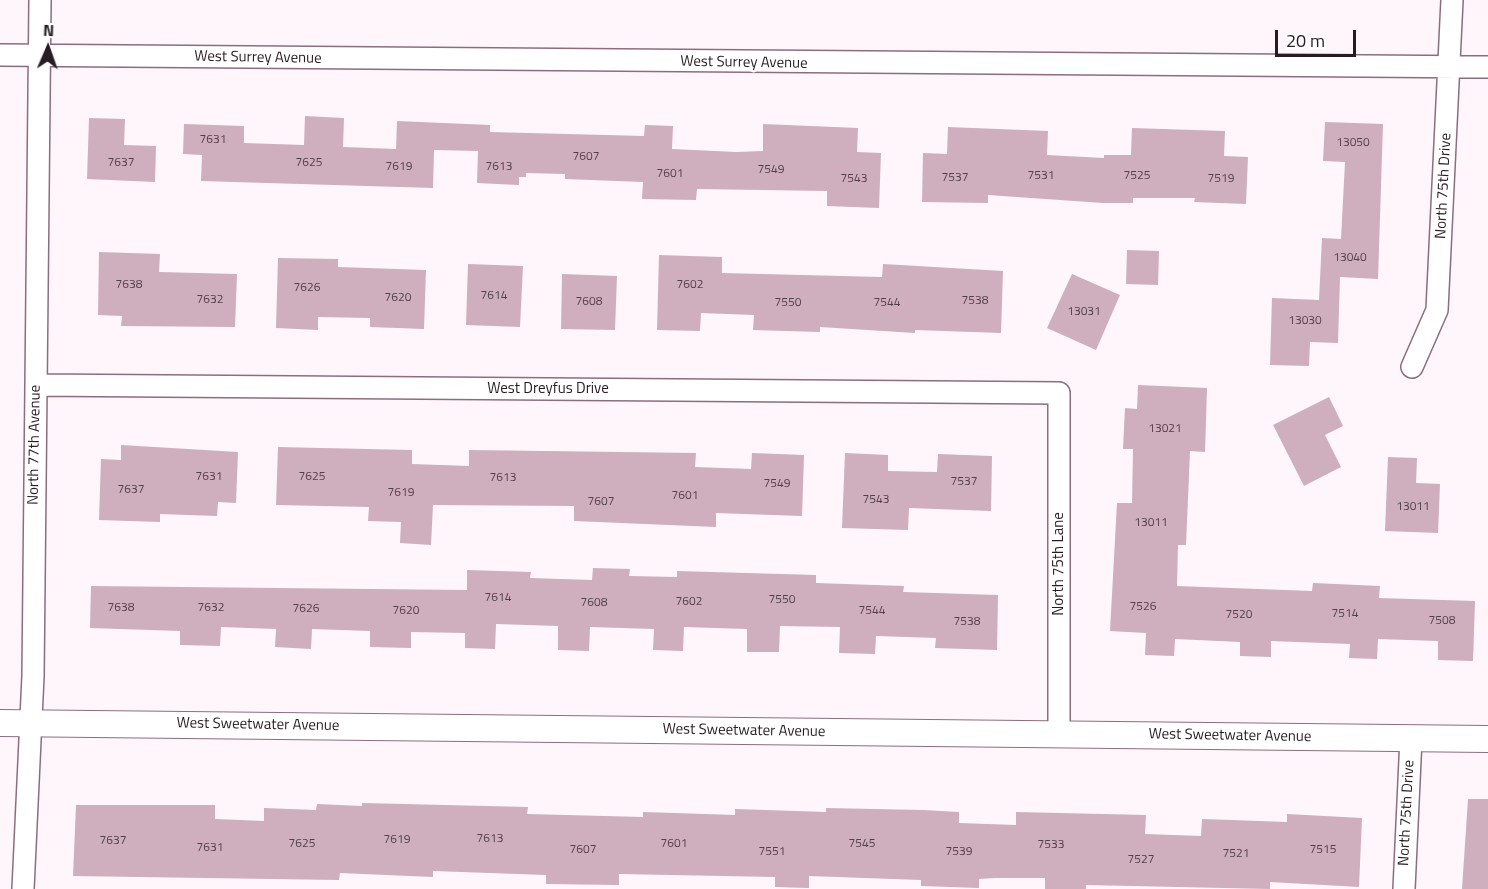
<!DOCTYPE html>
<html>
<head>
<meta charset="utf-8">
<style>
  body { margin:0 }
  #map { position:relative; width:1488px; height:889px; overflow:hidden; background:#fef6fa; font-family:"Titillium Web",sans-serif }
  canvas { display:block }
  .north { position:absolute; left:18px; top:18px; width:60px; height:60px; -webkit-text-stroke:4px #fff; paint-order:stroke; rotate:2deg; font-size:16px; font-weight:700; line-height:24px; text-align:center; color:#281c22 }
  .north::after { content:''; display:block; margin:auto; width:21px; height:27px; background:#281c22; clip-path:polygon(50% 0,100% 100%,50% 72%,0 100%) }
  .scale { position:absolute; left:1275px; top:30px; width:81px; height:27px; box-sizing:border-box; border:3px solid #281c22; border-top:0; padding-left:8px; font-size:18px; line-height:21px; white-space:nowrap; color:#281c22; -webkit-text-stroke:4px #fff; paint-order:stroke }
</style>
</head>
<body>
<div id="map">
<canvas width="1488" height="889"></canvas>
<div class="north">N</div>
<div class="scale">20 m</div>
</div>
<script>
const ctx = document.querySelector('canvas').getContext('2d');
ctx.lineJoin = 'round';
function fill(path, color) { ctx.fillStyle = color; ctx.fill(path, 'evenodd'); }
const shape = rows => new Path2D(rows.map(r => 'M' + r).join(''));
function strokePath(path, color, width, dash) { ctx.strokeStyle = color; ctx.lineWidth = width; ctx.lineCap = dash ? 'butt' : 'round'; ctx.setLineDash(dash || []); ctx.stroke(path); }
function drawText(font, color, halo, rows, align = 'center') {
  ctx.font = font + ' "Titillium Web",sans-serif'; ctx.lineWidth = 4.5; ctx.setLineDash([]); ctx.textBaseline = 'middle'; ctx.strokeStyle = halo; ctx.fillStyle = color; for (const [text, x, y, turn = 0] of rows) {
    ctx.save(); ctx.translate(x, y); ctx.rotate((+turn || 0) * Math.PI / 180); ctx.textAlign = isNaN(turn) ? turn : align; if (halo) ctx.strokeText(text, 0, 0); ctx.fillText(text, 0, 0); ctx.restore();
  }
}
const building = shape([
  [305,116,344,118,343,147,396,149,397,121,490,125,490,132,644,136,645,125,673,126,672,149,736,152,763,151,763,124,858,128,857,152,881,153,879,208,827,206,827,191,697,189,696,200,642,199,643,182,565,179,565,174,526,173,526,177,519,177,519,185,477,183,478,151,434,150,433,188,201,181,202,155,183,154,184,124,244,126,244,143,304,145],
  [89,118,125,119,124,145,156,146,155,182,87,179],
  [1325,122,1383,124,1378,279,1340,277,1338,343,1310,342,1309,366,1270,365,1272,298,1319,300,1322,238,1341,239,1345,162,1323,161],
  [948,127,1048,131,1047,155,1104,158,1104,155,1131,155,1132,128,1225,131,1224,156,1248,157,1246,204,1194,202,1195,198,1133,198,1133,203,1103,203,988,195,988,203,922,202,923,153,947,154],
  [1127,250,1159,251,1158,285,1126,284],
  [99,252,160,254,159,272,237,274,235,327,121,326,122,316,98,315],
  [659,255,722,257,722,273,882,277,883,264,1003,271,1001,333,915,330,915,333,820,327,820,332,753,330,754,315,701,313,700,331,657,330],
  [278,258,338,259,338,267,426,270,424,329,370,327,370,318,318,317,318,330,276,328],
  [468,264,523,266,520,327,466,325],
  [562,274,617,276,615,330,561,329],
  [1072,274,1120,295,1096,350,1047,328],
  [1138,385,1207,388,1205,452,1190,451,1186,545,1178,545,1177,586,1312,591,1313,583,1380,586,1379,598,1475,601,1473,661,1438,660,1438,641,1378,639,1377,659,1349,658,1350,644,1271,641,1271,657,1240,656,1240,642,1175,639,1174,656,1145,655,1146,633,1110,631,1117,503,1132,503,1133,449,1123,449,1125,408,1137,409],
  [1329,397,1343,426,1325,435,1341,467,1304,486,1273,425],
  [121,445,238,452,236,503,218,502,217,516,160,514,160,522,99,520,101,459,121,460],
  [278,447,412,450,412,464,469,466,469,450,696,453,695,467,751,469,752,453,804,455,802,516,716,513,716,527,574,521,574,506,433,505,431,545,400,543,401,522,368,521,369,507,276,505],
  [845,453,888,455,888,471,937,472,938,454,992,456,991,511,909,508,908,530,842,528],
  [1388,457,1417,458,1416,483,1440,484,1438,533,1385,531],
  [593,568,630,569,629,576,677,577,677,571,816,575,816,583,904,586,903,592,998,595,997,650,935,648,936,638,876,636,875,654,839,653,840,627,780,626,779,652,747,652,747,629,684,627,683,651,653,650,654,629,590,627,589,651,558,650,558,626,496,624,495,649,465,648,465,633,411,632,411,648,370,647,370,631,312,629,311,649,275,647,276,629,221,627,220,646,180,645,180,631,90,628,91,586,467,590,467,570,531,572,530,578,592,580],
  [1468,799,1488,799,1488,889,1462,889],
  [362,803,528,807,527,814,643,817,643,812,735,815,735,809,826,812,826,808,923,810,959,812,959,823,1016,825,1016,812,1146,815,1145,834,1201,836,1202,819,1287,822,1287,814,1362,818,1359,887,1270,882,1270,889,1086,885,1086,889,1045,889,1045,878,995,878,979,879,979,888,921,886,921,880,809,876,809,888,775,887,775,877,619,874,619,885,546,884,546,875,433,871,433,877,340,873,339,880,73,876,76,805,215,805,215,819,264,821,264,808,316,810,317,804,362,806]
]);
const minor = shape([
  [0,55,1488,67],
  [1412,367,1437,310,1452,0],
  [36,385,1059,393,1059,734],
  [23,889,33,676,40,0],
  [1404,889,1411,738]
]);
const tertiary = shape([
  [0,723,1488,739]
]);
const numberNames = [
  ["7631",213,140],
  ["13050",1353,143],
  ["7607",586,157],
  ["7637",121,163],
  ["7625",309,163],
  ["7619",399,167],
  ["7613",499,167],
  ["7549",771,170],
  ["7601",670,174],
  ["7531",1041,176],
  ["7525",1137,176],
  ["7537",955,178],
  ["7543",854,179],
  ["7519",1221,179],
  ["13040",1350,258],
  ["7638",129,285],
  ["7602",690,285],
  ["7626",307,288],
  ["7614",494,296],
  ["7620",398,298],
  ["7632",210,300],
  ["7538",975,301],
  ["7608",589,302],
  ["7550",788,303],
  ["7544",887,303],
  ["13031",1084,312],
  ["13030",1305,321],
  ["13021",1165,429],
  ["7631",209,477],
  ["7625",312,477],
  ["7613",503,478],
  ["7537",964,482],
  ["7549",777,484],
  ["7637",131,490],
  ["7619",401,493],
  ["7601",685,496],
  ["7543",876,500],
  ["7607",601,502],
  ["13011",1413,507],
  ["13011",1151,523],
  ["7614",498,598],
  ["7550",782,600],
  ["7602",689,602],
  ["7608",594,603],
  ["7526",1143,607],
  ["7638",121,608],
  ["7632",211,608],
  ["7626",306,609],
  ["7620",406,611],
  ["7544",872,611],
  ["7514",1345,614],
  ["7520",1239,615],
  ["7508",1442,621],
  ["7538",967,622],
  ["7613",490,839],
  ["7619",397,840],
  ["7637",113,841],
  ["7625",302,844],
  ["7601",674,844],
  ["7545",862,844],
  ["7533",1051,845],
  ["7631",210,848],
  ["7607",583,850],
  ["7515",1323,850],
  ["7551",772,852],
  ["7539",959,852],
  ["7521",1236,854],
  ["7527",1141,860]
];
const streetNames = [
  ["West Surrey Avenue",258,58,1],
  ["West Surrey Avenue",744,63,1],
  ["North 75th Drive",1444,186,-87],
  ["West Dreyfus Drive",548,389],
  ["North 77th Avenue",35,445,-89],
  ["North 75th Lane",1059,564,-90],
  ["West Sweetwater Avenue",258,725,1],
  ["West Sweetwater Avenue",744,731,1],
  ["West Sweetwater Avenue",1230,736,1],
  ["North 75th Drive",1407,813,-87]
];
fill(building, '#cfaebe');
strokePath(minor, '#8c6d7d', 24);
strokePath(tertiary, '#8c6d7d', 28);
strokePath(minor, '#fff', 21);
strokePath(tertiary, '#fff', 26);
drawText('12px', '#524049', null, numberNames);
drawText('15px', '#281c22', '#fff', streetNames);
</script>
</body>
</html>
